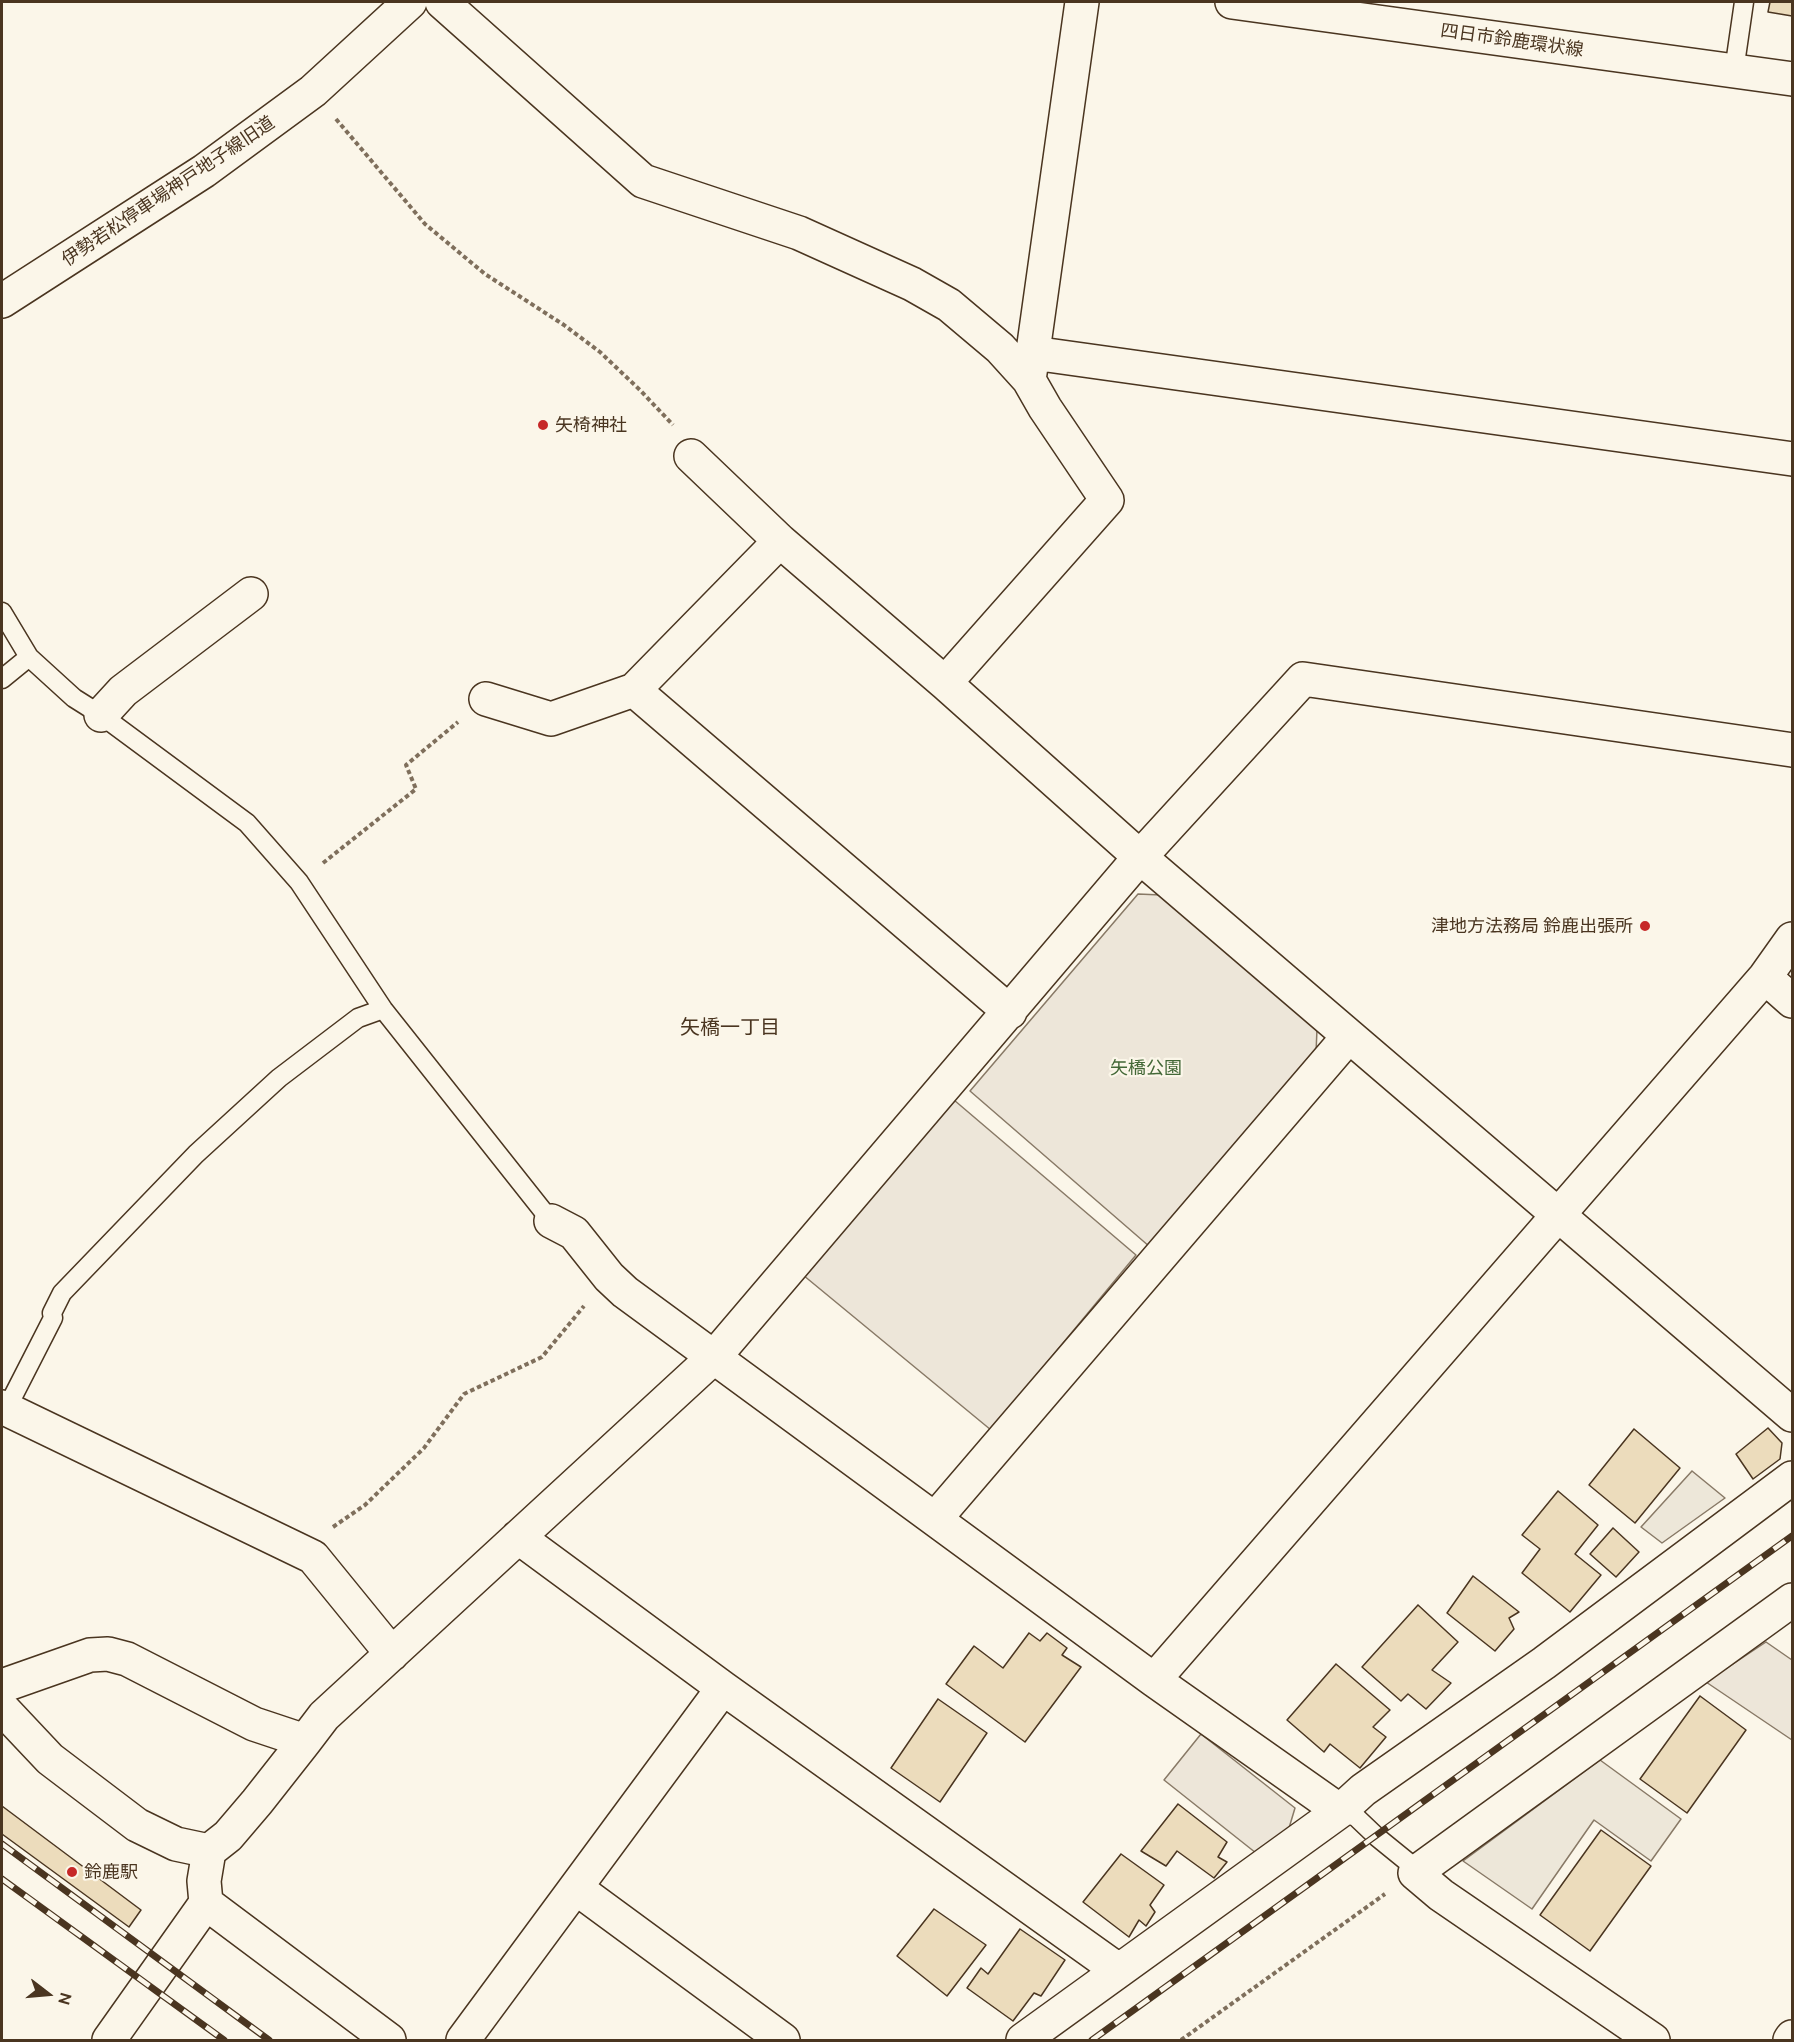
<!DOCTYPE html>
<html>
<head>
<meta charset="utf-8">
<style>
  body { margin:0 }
  #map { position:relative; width:1794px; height:2042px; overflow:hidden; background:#fbf6e9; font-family:Ubuntu,sans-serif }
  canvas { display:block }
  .frame { position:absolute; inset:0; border:3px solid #4a3520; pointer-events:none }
  .north { position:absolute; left:18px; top:1964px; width:60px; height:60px; -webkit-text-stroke:4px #fbf6e9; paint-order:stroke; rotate:106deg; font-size:16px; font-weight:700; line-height:24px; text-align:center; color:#4a3520 }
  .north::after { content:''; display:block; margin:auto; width:21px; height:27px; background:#4a3520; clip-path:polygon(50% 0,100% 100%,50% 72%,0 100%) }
</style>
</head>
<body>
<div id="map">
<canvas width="1794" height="2042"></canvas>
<div class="frame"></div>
<div class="north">N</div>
</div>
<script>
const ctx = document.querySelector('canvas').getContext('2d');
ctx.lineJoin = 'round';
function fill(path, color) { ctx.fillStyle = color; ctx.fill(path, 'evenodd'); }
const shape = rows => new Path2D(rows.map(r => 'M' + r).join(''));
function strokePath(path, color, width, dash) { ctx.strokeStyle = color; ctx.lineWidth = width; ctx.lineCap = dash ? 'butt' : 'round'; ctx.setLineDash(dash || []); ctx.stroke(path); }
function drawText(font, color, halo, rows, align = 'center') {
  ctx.font = font + ' Ubuntu,"Noto Sans JP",sans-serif'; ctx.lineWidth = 4.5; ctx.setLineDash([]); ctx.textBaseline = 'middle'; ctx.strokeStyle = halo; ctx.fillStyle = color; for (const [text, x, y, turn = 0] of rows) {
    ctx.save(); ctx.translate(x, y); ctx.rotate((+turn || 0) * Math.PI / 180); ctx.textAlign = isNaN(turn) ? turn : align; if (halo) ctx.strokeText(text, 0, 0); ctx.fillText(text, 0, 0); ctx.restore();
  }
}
const green = shape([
  [1138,894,1161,895,1317,1029,1316,1053,1150,1247,970,1091,1138,894],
  [954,1100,1136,1255,991,1430,803,1275,954,1100],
  [1766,1642,1792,1660,1792,1740,1706,1682,1766,1642],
  [1201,1734,1295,1808,1289,1828,1256,1853,1164,1780,1201,1734]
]);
const parking = shape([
  [1692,1471,1725,1498,1662,1543,1641,1527,1692,1471],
  [1600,1760,1681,1819,1651,1861,1594,1820,1532,1909,1463,1861,1600,1760]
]);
const building = shape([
  [1770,2,1792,2,1792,16,1768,12,1770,2],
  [1768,1428,1782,1443,1780,1459,1753,1479,1736,1454,1768,1428],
  [1634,1429,1680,1468,1635,1523,1589,1485,1634,1429],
  [1558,1491,1598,1525,1575,1554,1601,1575,1570,1612,1522,1573,1540,1549,1522,1535,1558,1491],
  [1613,1528,1639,1552,1616,1577,1590,1554,1613,1528],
  [1473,1576,1519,1612,1509,1618,1514,1629,1495,1651,1447,1613,1473,1576],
  [1418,1605,1458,1642,1432,1670,1451,1683,1426,1709,1408,1694,1401,1701,1362,1667,1418,1605],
  [1029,1633,1040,1641,1047,1633,1067,1648,1062,1655,1081,1667,1025,1742,946,1684,974,1646,1003,1668,1029,1633],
  [1336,1664,1390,1710,1373,1727,1386,1737,1360,1768,1330,1744,1324,1752,1287,1720,1336,1664],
  [1700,1696,1746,1730,1687,1813,1640,1779,1700,1696],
  [938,1699,987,1733,940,1802,891,1768,938,1699],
  [1178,1804,1227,1842,1218,1857,1227,1862,1214,1878,1177,1851,1166,1866,1141,1851,1178,1804],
  [2,1806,141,1910,129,1927,2,1834,2,1806],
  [1601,1830,1651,1866,1590,1951,1540,1915,1601,1830],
  [1121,1854,1164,1885,1150,1905,1155,1912,1146,1926,1139,1920,1129,1937,1083,1902,1121,1854],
  [934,1909,986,1945,947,1996,897,1956,934,1909],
  [1020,1929,1065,1960,1041,1996,1034,1993,1013,2021,967,1988,981,1968,988,1974,1020,1929]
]);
const path = shape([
  [336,119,425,224,485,274,564,325,600,352,640,390,673,425],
  [323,863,416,789,406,765,458,722],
  [333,1527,365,1505,424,1448,464,1394,542,1357,584,1306],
  [1181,2040,1385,1894]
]);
const service = shape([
  [1734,71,1744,2],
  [2,612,29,657,74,698,101,715,247,823,299,882,383,1009,551,1221],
  [2,679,29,657],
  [7,1408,53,1318,52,1313,62,1293,196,1154,279,1078,358,1018,383,1009],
  [1340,1811,1356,1817,1377,1837,1409,1863,1415,1873]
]);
const minor = shape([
  [442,2,643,181,799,233,912,284,949,305,1000,348,1029,380],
  [1082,2,1029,380,1045,408,1107,500,945,683,1140,857,1792,1415],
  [2,301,204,171,313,91,410,2],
  [1033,353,1792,459],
  [691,456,780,541],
  [945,683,780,541,634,690,1010,1012],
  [486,699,551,719,634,690],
  [101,715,123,691,251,594],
  [1765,977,1792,1001],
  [551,1221,574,1233,609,1277,625,1292,1154,1680,1340,1811],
  [2,1407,313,1557,392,1654],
  [935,1519,1349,1036],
  [518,1537,723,1688,1118,1970],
  [1154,1680,1765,977,1792,939],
  [2,1686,90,1655,108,1654,127,1659,254,1724,305,1741,324,1716,715,1356,1140,857,1303,679,1792,750],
  [2,1708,50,1759,137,1825,176,1844,209,1851,228,1836,257,1802,305,1741],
  [576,1888,783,2040],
  [206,1903,389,2040],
  [109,2040,206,1903,204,1881,209,1851],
  [463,2040,723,1688],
  [1023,2040,1340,1811,1363,1790,1544,1663,1792,1478],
  [1653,2040,1441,1895,1415,1873,1792,1600],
  [1790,2040,1792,2037]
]);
const primary = shape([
  [1232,2,1792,79]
]);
const rail = shape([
  [2,1844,269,2040],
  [2,1879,224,2040],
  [1092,2040,1792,1536]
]);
const markers = [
  [543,425,6,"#c62828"],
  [1645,926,6,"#c62828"],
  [72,1872,6,"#c62828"]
];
const streetNames = [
  ["四日市鈴鹿環状線",1512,40,8],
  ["伊勢若松停車場神戸地子線旧道",168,191,-34]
];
const poiNames = [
  ["矢椅神社",555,425],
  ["津地方法務局 鈴鹿出張所",1633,926,"right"],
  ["鈴鹿駅",84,1872]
];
const parkNames = [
  ["矢橋公園",1146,1068]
];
const neighbourhoodNames = [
  ["矢橋一丁目",730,1027]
];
fill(green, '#ede6d9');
strokePath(green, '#887966', 1.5);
fill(parking, '#ede7d9');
strokePath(parking, '#887966', 1.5);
fill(building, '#ecdcbc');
strokePath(building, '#4a3520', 1.5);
strokePath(service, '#4a3520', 21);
strokePath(minor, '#4a3520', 36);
strokePath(primary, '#4a3520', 36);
strokePath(path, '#7f6f5c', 4, [4.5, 3]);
strokePath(service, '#fbf6e9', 18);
strokePath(minor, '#fbf6e9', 33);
strokePath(primary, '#fbf6e9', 33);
strokePath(rail, '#4a3520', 7);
strokePath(rail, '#fbf6e9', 4.5, [14]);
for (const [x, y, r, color] of markers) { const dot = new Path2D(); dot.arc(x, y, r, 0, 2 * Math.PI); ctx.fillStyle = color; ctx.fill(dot); strokePath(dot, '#fbf6e9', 2); }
drawText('18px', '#4a3520', '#fbf6e9', streetNames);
drawText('18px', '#4a3520', '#fbf6e9', poiNames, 'left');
drawText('18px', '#436837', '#fbf6e9', parkNames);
drawText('20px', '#4a3520', '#fbf6e9', neighbourhoodNames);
</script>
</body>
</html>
